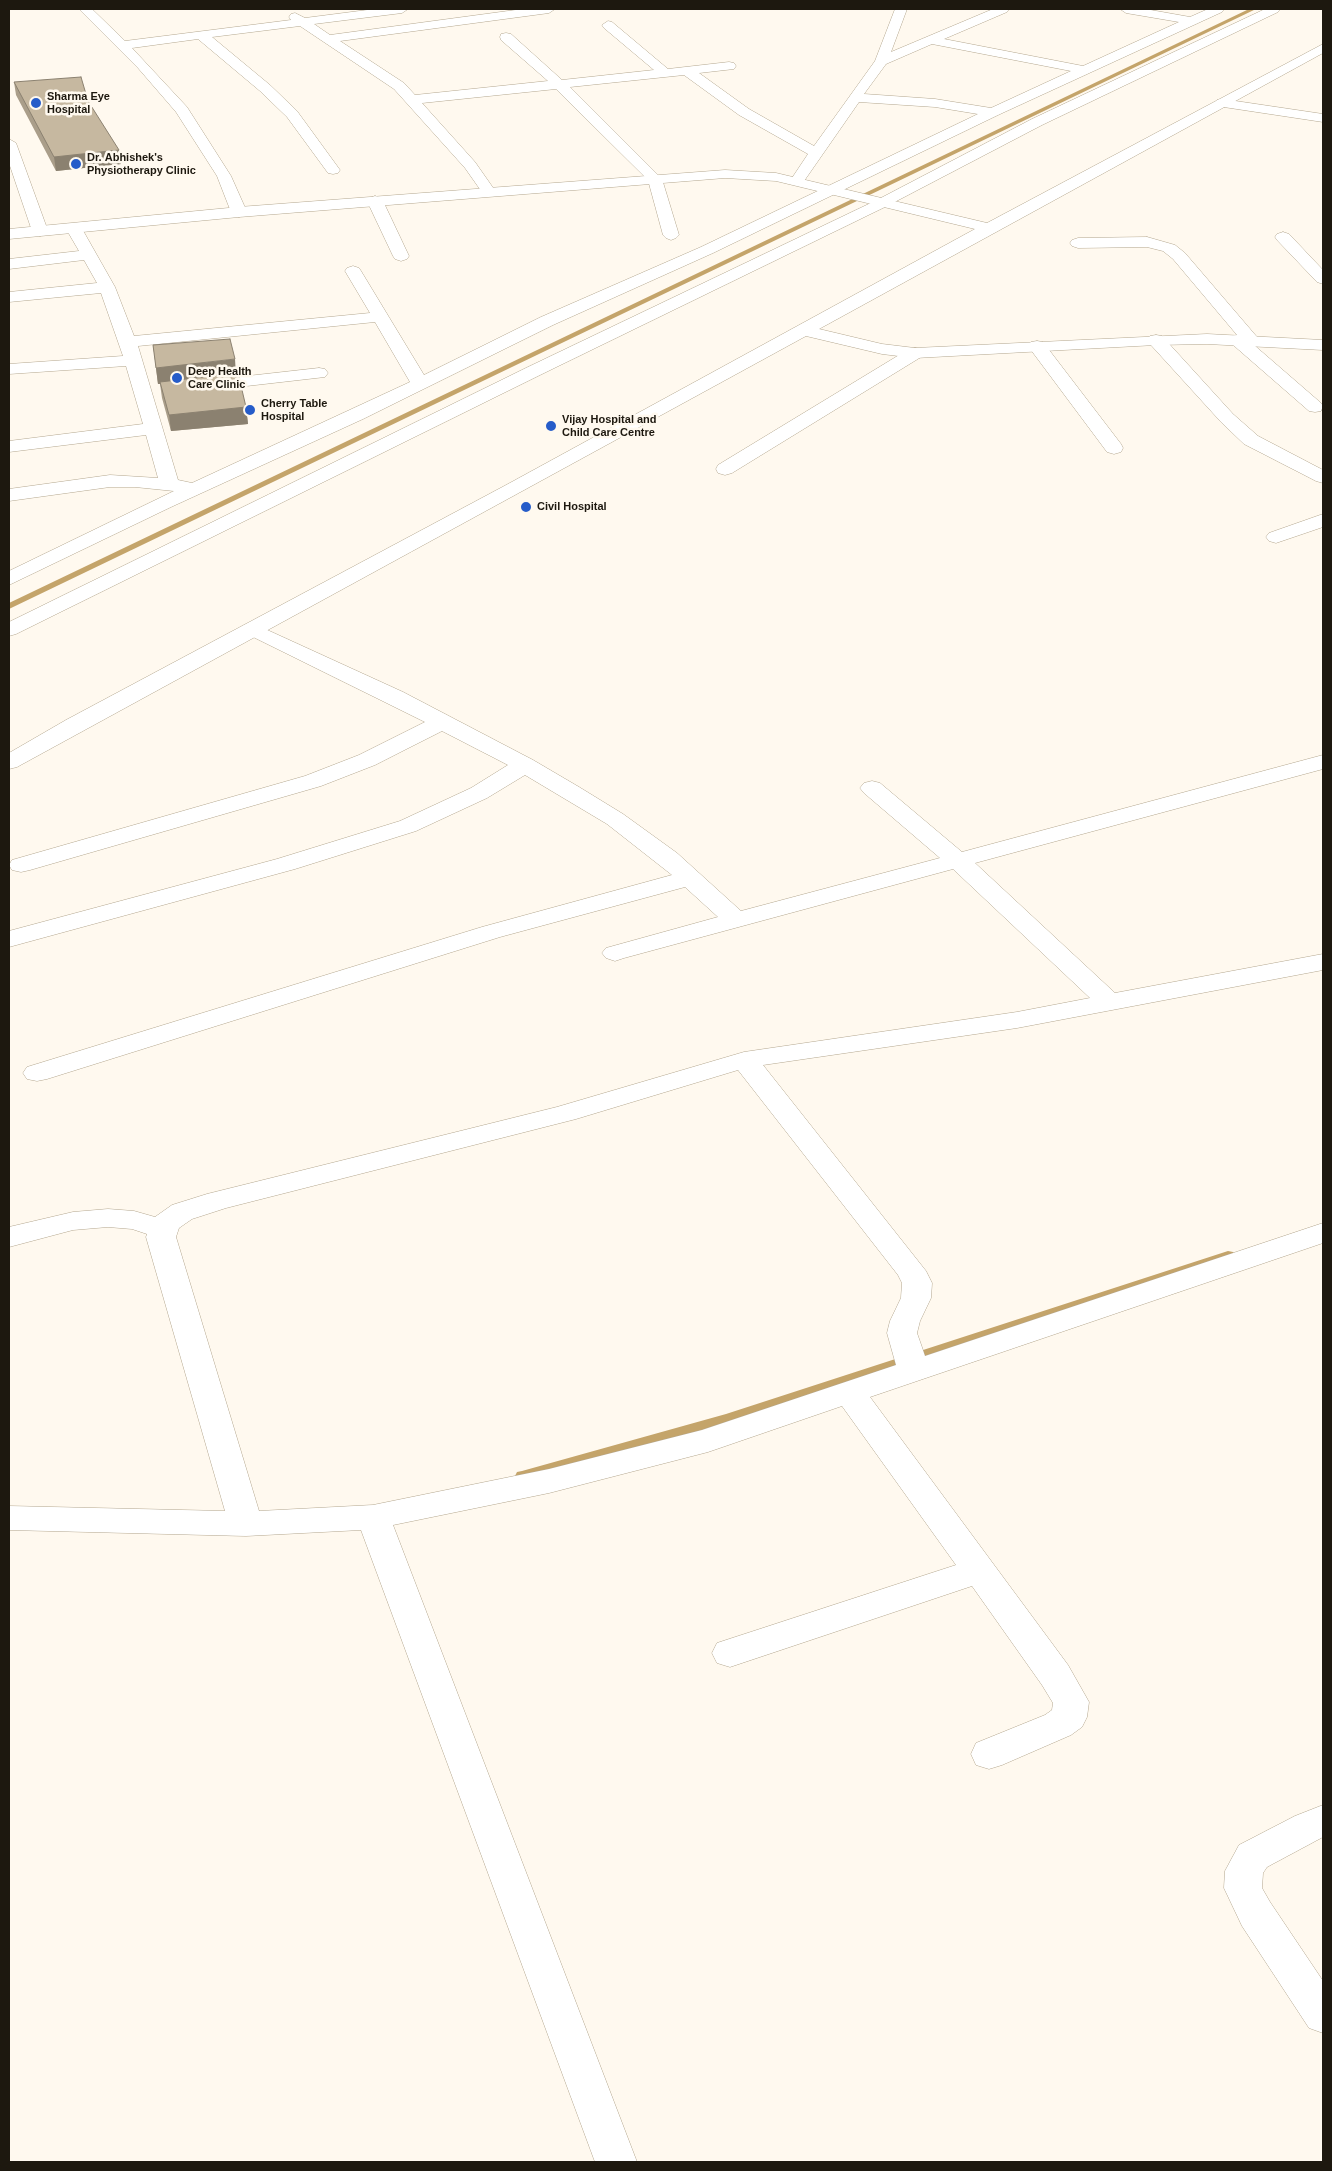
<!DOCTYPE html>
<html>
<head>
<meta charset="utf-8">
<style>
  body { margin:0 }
  #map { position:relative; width:1332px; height:2171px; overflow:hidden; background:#fff9ef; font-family:Arial,sans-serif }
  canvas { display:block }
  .frame { position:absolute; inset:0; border:10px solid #1d180f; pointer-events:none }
</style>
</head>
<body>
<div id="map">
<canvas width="1332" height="2171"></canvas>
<div class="frame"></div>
</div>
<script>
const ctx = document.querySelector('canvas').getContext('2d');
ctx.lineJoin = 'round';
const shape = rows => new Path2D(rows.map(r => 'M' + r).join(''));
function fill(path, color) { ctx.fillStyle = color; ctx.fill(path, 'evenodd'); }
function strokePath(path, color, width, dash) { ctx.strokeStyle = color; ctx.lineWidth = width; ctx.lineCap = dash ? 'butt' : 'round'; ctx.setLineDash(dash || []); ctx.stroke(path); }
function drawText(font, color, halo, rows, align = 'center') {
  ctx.font = font + ' Arial,sans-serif'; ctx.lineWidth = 5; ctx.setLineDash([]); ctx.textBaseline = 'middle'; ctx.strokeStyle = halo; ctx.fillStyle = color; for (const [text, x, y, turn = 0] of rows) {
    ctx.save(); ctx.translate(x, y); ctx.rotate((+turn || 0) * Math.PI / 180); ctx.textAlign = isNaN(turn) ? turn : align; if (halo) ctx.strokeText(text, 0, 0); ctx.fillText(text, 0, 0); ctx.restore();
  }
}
const stream = shape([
  [1249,9,1256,9,9,609,9,603,1249,9],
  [1228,1251,1233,1252,1235,1255,1233,1258,735,1422,522,1481,517,1480,515,1476,517,1472,522,1471,726,1414,1228,1251]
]);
const street = shape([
  [79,9,92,9,125,41,291,20,289,17,291,14,295,13,305,18,375,9,408,9,402,13,314,24,330,35,523,9,555,9,549,13,340,41,404,83,415,95,548,81,501,40,500,37,501,34,506,33,511,34,562,80,654,70,604,28,602,25,608,21,612,22,668,69,729,62,734,63,736,66,734,69,699,73,749,109,814,146,875,61,895,9,907,9,891,52,993,9,1009,9,1007,12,944,39,1083,66,1179,22,1126,13,1120,9,1145,9,1190,17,1208,9,1224,9,1222,12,998,115,713,253,553,325,363,419,171,507,9,585,9,571,174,491,135,487,110,487,9,501,9,489,110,475,158,478,146,435,9,452,9,441,143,424,126,366,9,374,9,364,123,356,101,293,9,302,9,292,97,283,84,260,9,269,9,259,79,251,65,227,68,224,78,224,81,227,115,287,134,336,370,313,345,271,347,268,353,266,359,268,361,271,424,375,541,317,701,247,978,114,935,107,859,102,802,184,797,185,792,184,790,181,808,154,739,115,684,75,570,87,662,179,679,235,676,238,671,240,666,238,663,235,648,180,556,89,422,103,475,162,496,192,494,195,489,196,484,195,465,168,394,89,300,26,212,37,270,85,297,111,340,170,338,173,333,174,328,173,287,117,260,91,198,39,132,48,187,107,231,176,247,212,244,215,239,217,234,215,231,212,217,176,176,112,138,68,79,9],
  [932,44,1071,71,991,108,935,99,864,94,886,64,932,44],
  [375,322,410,382,192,483,178,480,138,346,375,322],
  [1265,9,1280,9,1278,12,1042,125,887,206,540,375,16,634,9,636,9,622,528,367,877,200,1032,119,1265,9],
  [1222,99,1323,114,1323,122,1217,106,1215,103,1217,100,1222,99],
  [9,139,16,143,48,231,45,234,40,236,35,234,32,231,9,163,9,139],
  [375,196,380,198,383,201,409,256,407,259,401,261,395,259,393,256,367,201,370,198,375,196],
  [1283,232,1289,234,1323,270,1323,284,1317,282,1277,240,1275,237,1277,234,1283,232],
  [1147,237,1175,245,1185,253,1257,337,1260,341,1254,345,1321,403,1323,406,1321,411,1315,412,1309,411,1232,344,1229,340,1232,336,1237,335,1173,259,1163,251,1147,247,1078,248,1072,246,1070,243,1072,240,1078,238,1147,237],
  [1156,335,1162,336,1233,414,1258,436,1323,470,1323,483,1316,481,1244,444,1221,422,1150,344,1147,340,1150,336,1156,335],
  [1037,341,1043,342,1121,444,1123,448,1121,452,1114,454,1107,452,1028,346,1031,342,1037,341],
  [915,348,921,349,924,353,921,357,732,473,725,475,718,473,716,469,718,465,909,349,915,348],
  [319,368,325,369,328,373,325,377,203,391,197,390,194,386,197,382,203,381,319,368],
  [1323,514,1323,527,1276,543,1269,541,1266,537,1269,533,1323,514],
  [252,623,403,692,533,760,579,787,623,814,677,853,741,911,940,858,864,793,860,788,864,783,872,781,880,783,962,852,1323,755,1323,769,975,863,1115,993,1323,954,1323,970,1017,1028,763,1065,926,1271,932,1283,931,1298,920,1321,917,1333,925,1356,1323,1223,1323,1243,870,1397,1068,1665,1089,1702,1087,1717,1082,1727,1071,1735,1002,1765,989,1769,976,1765,971,1754,976,1743,1045,1715,1052,1710,1053,1703,1042,1685,972,1586,730,1667,717,1663,712,1653,717,1643,956,1565,842,1406,708,1452,549,1493,393,1525,637,2162,595,2162,361,1530,246,1536,9,1530,9,1506,225,1511,146,1237,147,1234,132,1229,108,1227,73,1230,9,1247,9,1227,73,1212,108,1209,134,1211,155,1217,172,1205,207,1194,557,1107,744,1052,1017,1012,1090,998,953,869,624,958,615,961,606,958,602,953,606,948,718,917,685,887,500,937,47,1079,37,1081,27,1079,23,1073,27,1067,482,927,672,875,607,824,525,775,487,798,416,831,295,869,9,947,9,931,277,859,400,821,471,788,508,765,442,731,375,765,321,786,30,870,21,872,12,870,9,865,12,860,305,776,359,755,425,722,245,633,241,629,245,625,252,623],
  [738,1070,898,1275,902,1283,901,1298,890,1321,887,1333,896,1365,702,1430,549,1469,373,1505,259,1511,176,1237,179,1228,192,1219,226,1208,576,1119,738,1070],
  [1323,1805,1323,1837,1267,1867,1263,1873,1262,1888,1270,1902,1323,1981,1323,2033,1309,2028,1242,1926,1224,1888,1225,1871,1239,1845,1295,1816,1323,1805]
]);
const secondary = shape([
  [1323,44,1323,53,819,329,882,344,915,348,1207,334,1323,340,1323,350,1207,344,1156,345,915,358,882,354,806,336,17,767,9,769,9,753,66,720,508,484,975,229,776,181,725,178,239,217,9,239,9,229,239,207,725,170,776,173,987,223,1323,44]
]);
const wall = shape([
  [14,82,88,101,121,164,56,171,16,95],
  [153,345,236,373,246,407,248,424,171,431,162,398,160,384,158,384]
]);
const shadedWall = shape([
  [119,150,121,164,56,171,54,157],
  [235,359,236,375,158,384,156,368],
  [246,407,248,424,171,431,169,415]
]);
const building = shape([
  [81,77,88,101,119,150,54,157,14,82,81,77],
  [230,339,235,359,156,368,153,345,230,339],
  [238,373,246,407,169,415,160,382,238,373]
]);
const markers = [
  [36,103,6,"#265cc9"],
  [76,164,6,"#265cc9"],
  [177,378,6,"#265cc9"],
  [250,410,6,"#265cc9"],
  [551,426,6,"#265cc9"],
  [526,507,6,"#265cc9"]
];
const farPoinames = [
  ["Sharma Eye",47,97],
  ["Hospital",47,110],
  ["Dr. Abhishek's",87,158],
  ["Physiotherapy Clinic",87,171],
  ["Deep Health",188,372],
  ["Care Clinic",188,385],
  ["Cherry Table",261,404],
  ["Hospital",261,417],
  ["Vijay Hospital and",562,420],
  ["Child Care Centre",562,433],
  ["Civil Hospital",537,507]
];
fill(stream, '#c4a46a');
strokePath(street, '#b4a78f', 1);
strokePath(secondary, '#b4a78f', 1);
fill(street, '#fff');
fill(secondary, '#fff');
fill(wall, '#aa9e8a');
fill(shadedWall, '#8b8170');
fill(building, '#c6b8a0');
strokePath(building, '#8b8170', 1);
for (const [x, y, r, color] of markers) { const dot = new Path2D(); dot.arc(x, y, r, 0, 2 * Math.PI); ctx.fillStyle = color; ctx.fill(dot); strokePath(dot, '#fff9ef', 2); }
drawText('bold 11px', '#1d180f', '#fff9ef', farPoinames, 'left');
</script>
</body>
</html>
